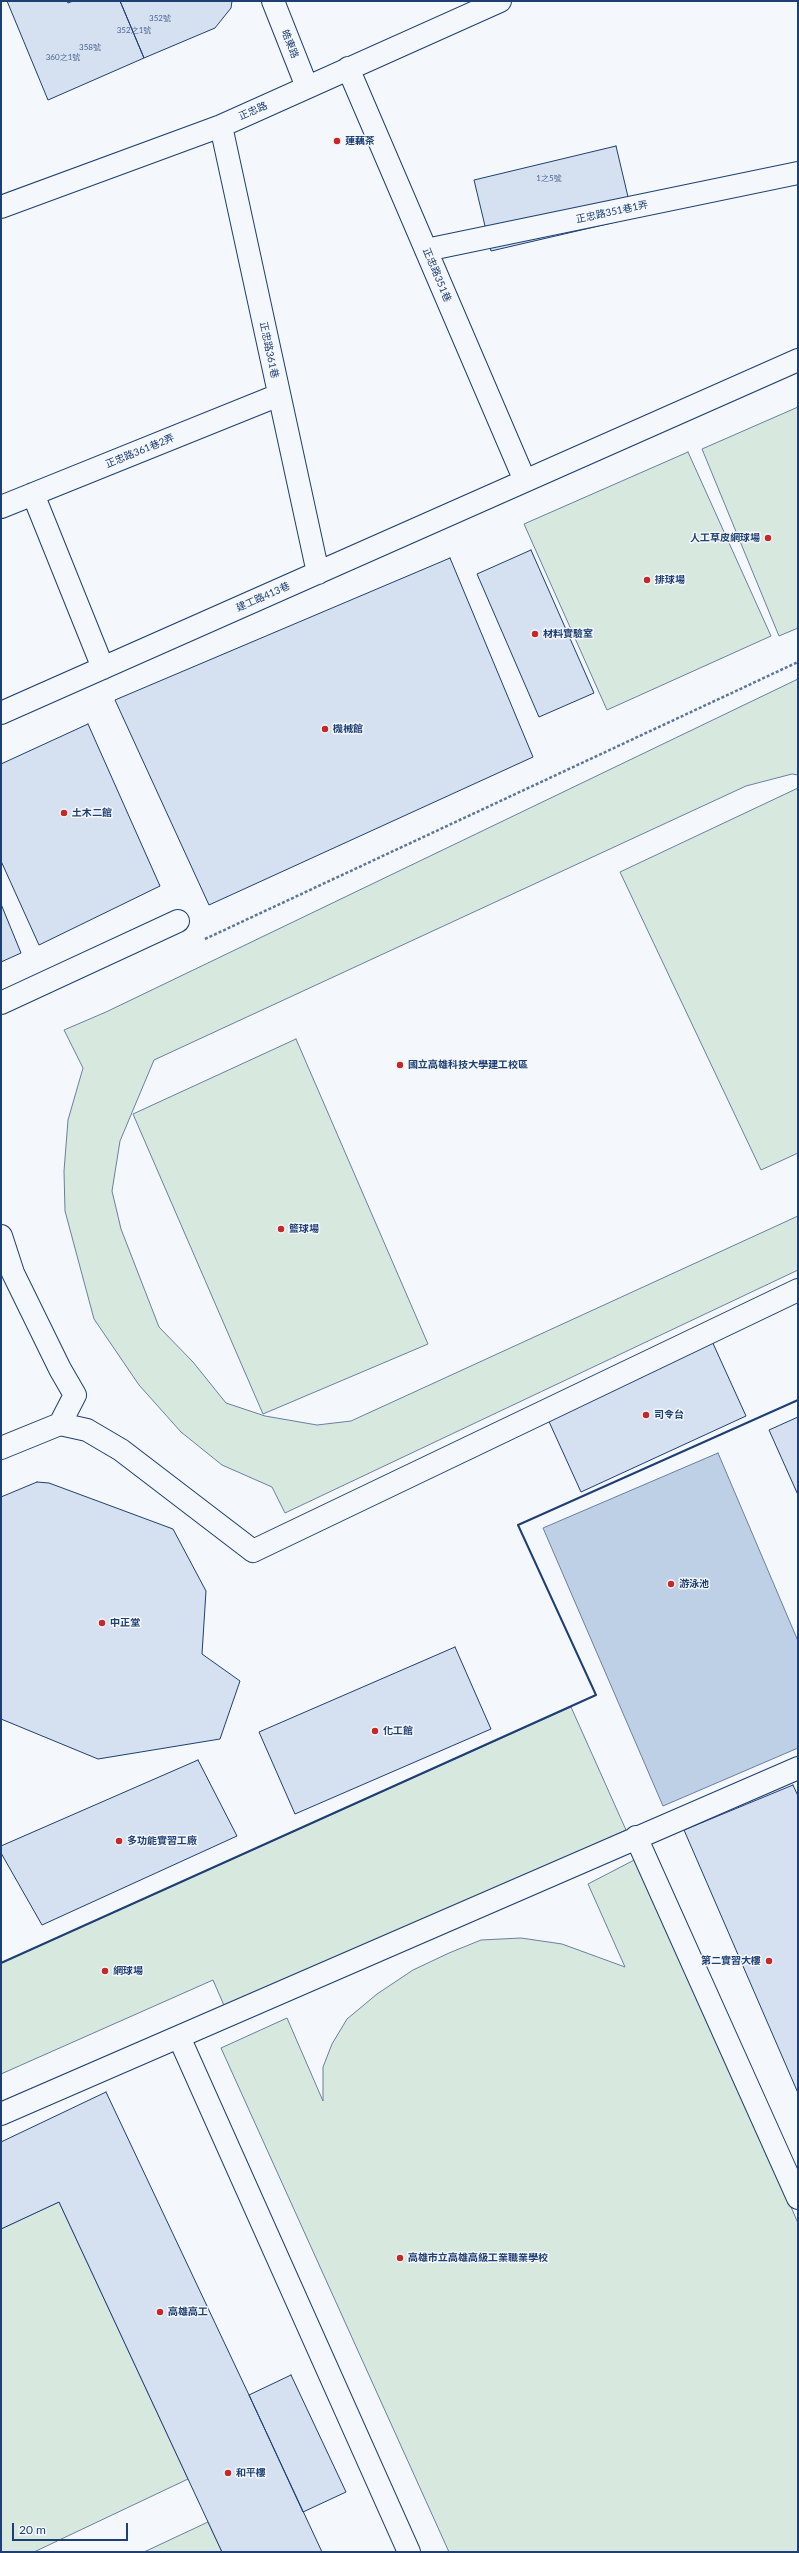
<!DOCTYPE html>
<html>
<head>
<meta charset="utf-8">
<style>
  body { margin:0 }
  #map { position:relative; width:799px; height:2553px; overflow:hidden; background:#f4f7fb; font-family:Lato,sans-serif }
  canvas { display:block }
  .frame { position:absolute; inset:0; border:2px solid #1d3f73; pointer-events:none }
  .scale { position:absolute; left:12px; top:2523px; width:116px; height:18px; box-sizing:border-box; border:2px solid #1d3f73; border-top:0; padding-left:5px; font-size:12px; line-height:14px; white-space:nowrap; color:#1d3f73; -webkit-text-stroke:3px #f4f7fb; paint-order:stroke }
</style>
</head>
<body>
<div id="map">
<canvas width="799" height="2553"></canvas>
<div class="frame"></div>
<div class="scale">20 m</div>
</div>
<script>
const ctx = document.querySelector('canvas').getContext('2d');
ctx.lineJoin = 'round';
function fill(path, color) { ctx.fillStyle = color; ctx.fill(path, 'evenodd'); }
const shape = rows => new Path2D(rows.map(r => 'M' + r).join(''));
function strokePath(path, color, width, dash) { ctx.strokeStyle = color; ctx.lineWidth = width; ctx.lineCap = dash ? 'butt' : 'round'; ctx.setLineDash(dash || []); ctx.stroke(path); }
function drawText(font, color, halo, rows, align = 'center') {
  ctx.font = font + ' Lato,"Noto Sans TC",sans-serif'; ctx.lineWidth = 3; ctx.setLineDash([]); ctx.textBaseline = 'middle'; ctx.strokeStyle = halo; ctx.fillStyle = color; for (const [text, x, y, turn = 0] of rows) {
    ctx.save(); ctx.translate(x, y); ctx.rotate((+turn || 0) * Math.PI / 180); ctx.textAlign = isNaN(turn) ? turn : align; if (halo) ctx.strokeText(text, 0, 0); ctx.fillText(text, 0, 0); ctx.restore();
  }
}
const green = shape([
  [798,407,798,628,779,636,702,449,798,407],
  [688,452,771,636,607,710,524,524,688,452],
  [798,679,798,775,792,774,746,786,154,1060,120,1141,112,1191,121,1229,159,1327,193,1362,226,1403,265,1416,317,1425,351,1421,798,1216,798,1270,285,1513,272,1487,222,1465,181,1432,139,1385,94,1319,65,1211,64,1171,68,1120,83,1068,64,1030,106,1012,798,679],
  [798,788,798,1153,761,1170,620,872,798,788],
  [296,1039,428,1344,263,1414,133,1114,296,1039],
  [571,1707,626,1830,226,2010,213,1980,1,2074,1,1963,571,1707],
  [638,1858,798,2223,798,2552,449,2552,221,2048,287,2018,323,2101,323,2067,332,2044,347,2019,377,1994,413,1970,449,1953,481,1940,521,1938,562,1944,625,1967,588,1884,638,1858],
  [59,2202,188,2479,34,2552,1,2552,1,2229,59,2202],
  [208,2522,222,2552,144,2552,208,2522]
]);
const water = shape([
  [718,1453,798,1641,798,1748,663,1806,543,1528,718,1453]
]);
const building = shape([
  [7,1,67,1,68,3,73,1,120,1,144,58,48,100,7,1],
  [120,1,232,1,231,8,215,28,144,58,120,1],
  [616,146,633,218,491,251,474,180,616,146],
  [531,550,594,693,539,717,477,574,531,550],
  [450,558,533,757,209,905,115,700,450,558],
  [88,724,160,886,39,945,1,861,1,764,88,724],
  [1,904,21,953,1,962,1,904],
  [711,1339,746,1416,581,1492,546,1415,711,1339],
  [798,1417,798,1495,769,1430,798,1417],
  [37,1482,49,1483,173,1529,206,1591,202,1654,240,1681,220,1739,98,1759,1,1719,1,1497,37,1482],
  [455,1647,491,1729,295,1814,259,1732,455,1647],
  [198,1760,237,1836,42,1925,1,1853,1,1846,198,1760],
  [793,1785,798,1796,798,2093,684,1830,793,1785],
  [106,2092,249,2395,322,2552,222,2552,59,2202,1,2229,1,2142,106,2092],
  [291,2375,346,2492,303,2512,249,2395,291,2375]
]);
const path = shape([
  [205,939,798,662]
]);
const minor = shape([
  [273,1,307,87],
  [348,68,525,481],
  [221,126,318,573],
  [1,207,221,126,500,1],
  [426,250,798,173],
  [33,494,103,668],
  [1,507,279,395],
  [1,713,798,360],
  [1,1003,178,921],
  [1,1236,13,1273,60,1369,75,1395,60,1424],
  [1,1448,60,1424,87,1430,121,1450,253,1551,798,1290],
  [636,1837,798,2198],
  [179,2037,409,2552],
  [1,2114,798,1768]
]);
const wall = shape([
  [1,1963,596,1695,518,1525,798,1400]
]);
const markers = [
  [337,141,4,"#c62828"],
  [768,538,4,"#c62828"],
  [647,580,4,"#c62828"],
  [535,634,4,"#c62828"],
  [325,729,4,"#c62828"],
  [64,813,4,"#c62828"],
  [400,1065,4,"#c62828"],
  [281,1229,4,"#c62828"],
  [646,1415,4,"#c62828"],
  [671,1584,4,"#c62828"],
  [102,1623,4,"#c62828"],
  [375,1731,4,"#c62828"],
  [119,1841,4,"#c62828"],
  [769,1961,4,"#c62828"],
  [105,1971,4,"#c62828"],
  [400,2258,4,"#c62828"],
  [160,2312,4,"#c62828"],
  [228,2473,4,"#c62828"]
];
const numberNames = [
  ["352號",160,18],
  ["352之1號",134,30],
  ["358號",90,47],
  ["360之1號",63,57],
  ["1之5號",549,178]
];
const streetNames = [
  ["皓東路",290,44,69],
  ["正忠路",253,111,-24],
  ["正忠路351巷1弄",612,212,-12],
  ["正忠路351巷",437,275,67],
  ["正忠路361巷",269,350,78],
  ["正忠路361巷2弄",140,451,-22],
  ["建工路413巷",263,597,-24]
];
const poiNames = [
  ["蓮藕茶",345,141],
  ["人工草皮網球場",760,538,"right"],
  ["排球場",655,580],
  ["材料實驗室",543,634],
  ["機械館",333,729],
  ["土木二館",72,813],
  ["國立高雄科技大學建工校區",408,1065],
  ["籃球場",289,1229],
  ["司令台",654,1415],
  ["游泳池",679,1584],
  ["中正堂",110,1623],
  ["化工館",383,1731],
  ["多功能實習工廠",127,1841],
  ["第二實習大樓",761,1961,"right"],
  ["網球場",113,1971],
  ["高雄市立高雄高級工業職業學校",408,2258],
  ["高雄高工",168,2312],
  ["和平樓",236,2473]
];
fill(green, '#d7e8df');
strokePath(green, '#687fa3', 1);
fill(water, '#bed0e5');
strokePath(water, '#687fa3', 1);
fill(building, '#d5e0f0');
strokePath(building, '#1d3f73', 1);
strokePath(minor, '#1d3f73', 24);
strokePath(path, '#5e769c', 2.5, [3, 2]);
strokePath(minor, '#f4f7fb', 22);
strokePath(wall, '#1d3f73', 2);
for (const [x, y, r, color] of markers) { const dot = new Path2D(); dot.arc(x, y, r, 0, 2 * Math.PI); ctx.fillStyle = color; ctx.fill(dot); strokePath(dot, '#f4f7fb', 1.5); }
drawText('8px', '#4b6792', null, numberNames);
drawText('10px', '#1d3f73', '#f4f7fb', streetNames);
drawText('bold 10px', '#1d3f73', '#f4f7fb', poiNames, 'left');
</script>
</body>
</html>
